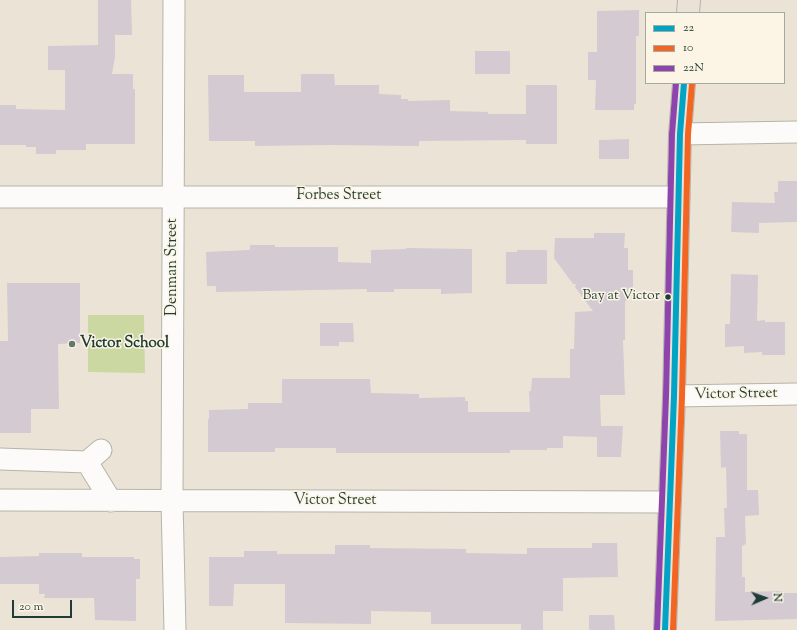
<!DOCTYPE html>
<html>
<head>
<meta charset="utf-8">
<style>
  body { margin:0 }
  #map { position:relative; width:797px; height:630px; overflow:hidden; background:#ebe4d6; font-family:"Sorts Mill Goudy",serif }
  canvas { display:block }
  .legend { position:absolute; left:645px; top:12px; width:140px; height:72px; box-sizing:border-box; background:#fcf5e5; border:1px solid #a4ab9e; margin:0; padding:5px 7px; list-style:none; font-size:12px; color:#1f3d34 }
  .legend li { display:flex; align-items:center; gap:8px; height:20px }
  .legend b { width:20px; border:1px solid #a4ab9e }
  .north { position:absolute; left:745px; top:578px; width:40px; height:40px; -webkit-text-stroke:3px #fcf5e5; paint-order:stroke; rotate:88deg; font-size:11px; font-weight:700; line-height:16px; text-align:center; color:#1f3d34 }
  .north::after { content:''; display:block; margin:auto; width:14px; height:18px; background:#1f3d34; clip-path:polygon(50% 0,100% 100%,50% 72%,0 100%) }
  .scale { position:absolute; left:12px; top:600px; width:60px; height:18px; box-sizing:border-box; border:2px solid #1f3d34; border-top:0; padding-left:5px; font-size:12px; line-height:14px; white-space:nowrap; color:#1f3d34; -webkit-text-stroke:3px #fcf5e5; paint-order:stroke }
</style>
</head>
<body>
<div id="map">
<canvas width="797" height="630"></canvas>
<ul class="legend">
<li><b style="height:5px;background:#02a4c6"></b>22</li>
<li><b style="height:5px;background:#f26522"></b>10</li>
<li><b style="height:5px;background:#8e44ad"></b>22N</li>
</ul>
<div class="north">N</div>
<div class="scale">20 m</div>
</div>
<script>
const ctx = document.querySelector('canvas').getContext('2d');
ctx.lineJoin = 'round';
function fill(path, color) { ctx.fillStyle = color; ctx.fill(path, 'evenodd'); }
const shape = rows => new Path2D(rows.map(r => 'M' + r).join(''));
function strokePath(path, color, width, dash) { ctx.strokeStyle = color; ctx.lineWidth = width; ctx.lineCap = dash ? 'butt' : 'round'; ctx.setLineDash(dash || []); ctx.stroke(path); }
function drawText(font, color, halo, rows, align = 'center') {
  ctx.font = font + ' "Sorts Mill Goudy",serif'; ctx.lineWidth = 3; ctx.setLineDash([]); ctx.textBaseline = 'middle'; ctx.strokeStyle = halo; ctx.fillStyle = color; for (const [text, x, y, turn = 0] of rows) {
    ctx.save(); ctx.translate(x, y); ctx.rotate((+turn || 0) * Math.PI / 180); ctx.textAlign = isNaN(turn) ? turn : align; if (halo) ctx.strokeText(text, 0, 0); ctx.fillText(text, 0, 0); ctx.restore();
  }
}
const green = shape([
  [88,315,144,315,145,373,88,372]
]);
const building = shape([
  [98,0,131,0,132,35,115,35,115,57,112,74,133,74,133,89,135,89,135,144,86,144,86,150,56,150,56,154,36,154,36,147,26,147,26,145,0,145,0,105,16,105,16,109,65,110,65,70,48,70,48,46,98,45],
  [639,10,639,36,636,36,636,104,634,104,634,110,595,110,596,80,588,80,588,52,597,52,597,11],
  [475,51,510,51,510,74,475,74],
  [301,74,334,74,335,85,379,85,379,94,401,95,401,99,408,99,408,101,450,100,450,111,488,112,488,114,526,114,526,85,557,85,557,144,526,144,526,140,419,141,419,146,410,146,332,145,255,146,255,141,209,141,208,75,244,75,244,92,301,92],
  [629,139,629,159,599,159,599,140],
  [778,181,797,181,797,222,759,223,759,233,731,232,732,202,775,203,774,192,778,192],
  [594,233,625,233,624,248,628,248,628,270,633,270,633,290,628,290,628,301,625,301,625,340,623,340,625,395,600,395,601,426,623,426,621,457,597,457,597,437,563,436,563,448,547,448,547,450,510,450,510,453,336,453,336,448,275,448,275,452,208,452,208,419,209,419,209,410,248,409,248,403,282,403,282,379,370,379,371,393,419,394,419,398,465,397,465,401,468,401,468,412,530,412,529,391,531,391,532,378,570,378,570,349,574,349,575,312,593,311,575,287,576,284,573,284,554,258,555,238,594,238],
  [250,245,275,245,275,247,338,247,338,262,371,263,371,250,406,249,406,248,472,249,472,293,441,294,441,289,394,289,394,292,367,292,367,289,216,292,216,286,207,286,206,252,249,250,250,249],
  [517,250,547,250,547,284,506,284,506,252,517,252],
  [731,274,758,275,757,321,765,320,765,322,785,322,785,355,762,355,762,352,744,353,744,346,725,347,725,324,730,324],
  [7,283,80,283,80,343,58,344,59,409,31,409,31,433,0,433,0,341,8,341],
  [320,323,353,323,354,342,339,342,339,346,320,346],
  [720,431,739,431,739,434,747,434,747,490,758,490,759,515,745,516,746,544,742,546,742,577,745,577,745,592,783,591,783,593,797,593,797,619,715,621,716,537,725,537,724,508,727,508,726,467,721,468],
  [592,543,617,543,618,577,563,578,563,611,543,611,543,630,521,630,521,624,431,624,431,612,371,611,371,624,285,623,285,584,234,584,233,606,209,606,209,557,244,557,244,551,277,551,277,554,335,554,335,545,370,545,370,548,466,549,466,553,527,554,527,548,592,548],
  [39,553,82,553,82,557,134,557,134,559,140,559,140,579,136,579,136,621,95,620,94,598,44,598,45,594,39,594,39,584,0,584,0,557,39,556],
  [589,615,614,615,615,630,589,630]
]);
const minor = shape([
  [174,0,172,501,175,630],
  [680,134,797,132],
  [0,197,679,197],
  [674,396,797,394],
  [101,450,87,462,111,501],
  [0,459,87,462],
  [0,500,670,502]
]);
const major = shape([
  [688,13,689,0],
  [665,630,674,396,680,134,684,83]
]);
const bus1 = shape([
  [665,630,674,396,680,134,684,83]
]);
const bus2 = shape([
  [673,630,682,396,688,134,692,84]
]);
const bus3 = shape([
  [657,630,666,396,672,134,676,83]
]);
const markers = [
  [668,297,3.5,"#1f3d34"],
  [72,344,4,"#66776d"]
];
const busNames = [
  ["Bay at Victor",660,297]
];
const streetNames = [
  ["Forbes Street",339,196],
  ["Denman Street",173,267,-90],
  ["Victor Street",736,395,-1],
  ["Victor Street",335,501]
];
const poiNames = [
  ["Victor School",80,344]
];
fill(green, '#cbd8a1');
fill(building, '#d4cad1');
strokePath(minor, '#b5b4aa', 23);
strokePath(major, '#b5b4aa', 24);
strokePath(minor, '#fcfbf9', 21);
strokePath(major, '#ebe2d7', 22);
strokePath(bus1, '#02a4c6', 6);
strokePath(bus2, '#f26522', 6);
strokePath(bus3, '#8e44ad', 6);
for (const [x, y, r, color] of markers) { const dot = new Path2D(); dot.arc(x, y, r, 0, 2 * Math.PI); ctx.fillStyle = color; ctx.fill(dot); strokePath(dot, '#fcf5e5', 1.5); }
drawText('14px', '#1f3d34', '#fcf5e5', busNames, 'right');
drawText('15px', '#1f3d34', '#fcf5e5', streetNames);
drawText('bold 15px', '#1f3d34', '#fcf5e5', poiNames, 'left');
</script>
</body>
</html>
